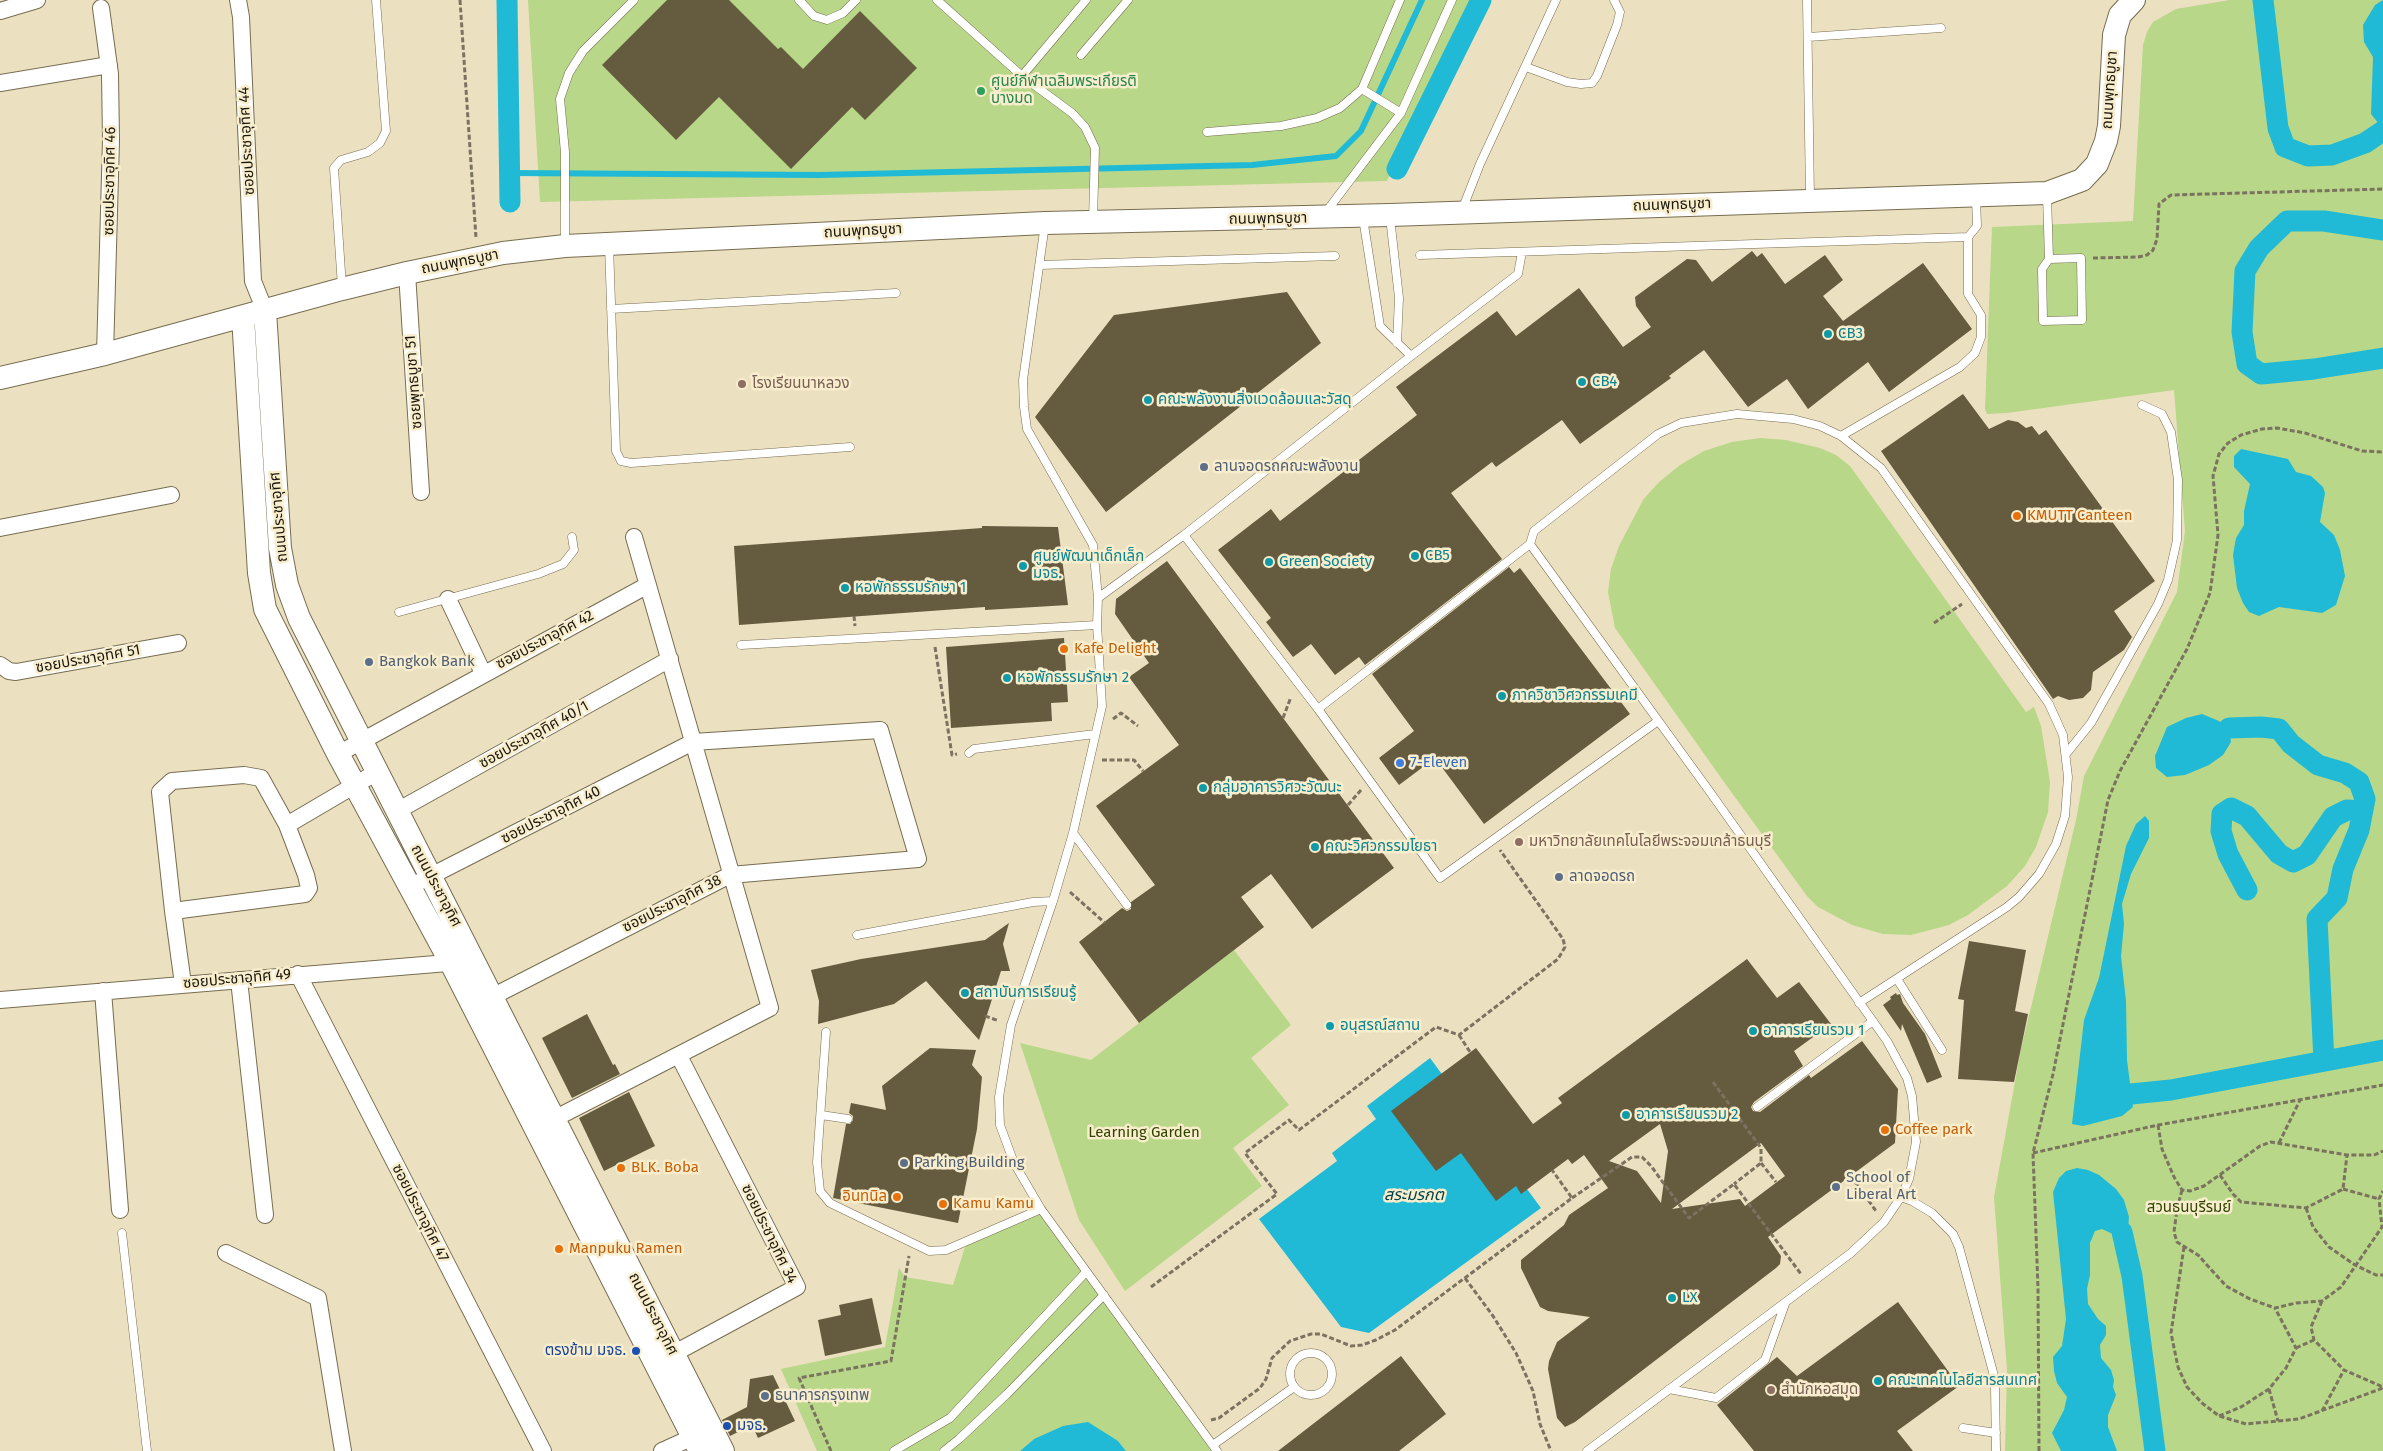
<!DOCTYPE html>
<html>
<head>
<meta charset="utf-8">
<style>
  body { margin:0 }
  canvas { display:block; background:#ebe0c0 }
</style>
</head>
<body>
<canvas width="2383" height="1451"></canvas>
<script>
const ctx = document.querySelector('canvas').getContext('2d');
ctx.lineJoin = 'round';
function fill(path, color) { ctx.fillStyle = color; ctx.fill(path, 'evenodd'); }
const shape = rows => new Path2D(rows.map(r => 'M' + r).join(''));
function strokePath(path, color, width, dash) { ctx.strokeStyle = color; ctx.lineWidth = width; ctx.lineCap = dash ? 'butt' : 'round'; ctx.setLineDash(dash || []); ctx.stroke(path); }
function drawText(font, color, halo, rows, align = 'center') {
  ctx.font = font + ' "Fira Sans","Noto Sans Thai",sans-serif'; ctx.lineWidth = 5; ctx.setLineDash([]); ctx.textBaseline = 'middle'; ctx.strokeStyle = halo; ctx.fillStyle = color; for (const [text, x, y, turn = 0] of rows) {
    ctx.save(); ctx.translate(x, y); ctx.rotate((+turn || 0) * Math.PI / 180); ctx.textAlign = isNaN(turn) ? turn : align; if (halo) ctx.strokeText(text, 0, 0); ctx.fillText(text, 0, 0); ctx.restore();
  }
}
const green = shape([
  [528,0,1471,0,1387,181,540,202],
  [2230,0,2383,0,2383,1451,2005,1451,2007,1370,1994,1197,2021,1049,2076,820,2084,776,2177,592,2185,531,2174,390,2007,413,1987,414,1985,409,1992,227,2133,221,2143,45,2147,32,2153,22,2176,9],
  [1760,438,1786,440,1820,448,1836,455,1850,466,2026,712,2034,707,2041,726,2050,782,2048,812,2036,847,2025,866,2007,886,1968,915,1949,925,1911,935,1883,934,1852,925,1818,907,1807,896,1724,782,1615,628,1608,592,1611,569,1619,546,1643,500,1659,482,1680,465,1704,451,1732,442],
  [1234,950,1291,1025,1251,1058,1289,1105,1233,1148,1262,1186,1125,1291,1079,1220,1020,1043,1091,1060],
  [1041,1209,1213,1445,1212,1451,1126,1451,1118,1441,1034,1439,1020,1451,817,1451,781,1369,885,1347,899,1268,905,1277,953,1285,967,1241]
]);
const water = shape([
  [2383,0,2383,129,2371,114,2373,57,2364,42,2363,25,2375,5],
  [2241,449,2288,459,2296,472,2311,476,2323,487,2325,493,2320,522,2334,535,2340,550,2345,576,2336,605,2322,613,2279,607,2259,616,2249,612,2243,603,2237,588,2233,555,2236,538,2244,525,2244,511,2250,484,2234,467,2234,456],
  [2202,714,2219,721,2229,728,2231,742,2223,755,2209,765,2185,775,2167,777,2156,768,2155,756,2167,727,2186,718],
  [2145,816,2149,821,2149,838,2131,874,2122,904,2124,924,2121,956,2126,1001,2127,1060,2133,1107,2122,1116,2083,1126,2072,1124,2084,1020,2099,978,2126,846,2136,824],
  [1430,1058,1541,1208,1369,1333,1341,1327,1259,1219,1337,1161,1332,1153,1376,1119,1367,1106],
  [2077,1168,2088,1170,2099,1175,2116,1189,2124,1200,2129,1217,2128,1229,2122,1232,2115,1235,2102,1229,2095,1231,2090,1243,2090,1275,2087,1289,2088,1304,2098,1319,2106,1326,2106,1335,2100,1345,2101,1358,2111,1370,2114,1380,2113,1387,2116,1395,2108,1415,2108,1427,2117,1451,2061,1451,2052,1433,2064,1410,2067,1397,2057,1383,2054,1371,2053,1357,2062,1346,2066,1319,2053,1192,2059,1178,2066,1171],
  [1088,1422,1118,1441,1126,1451,1020,1451,1034,1439,1063,1426]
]);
const stream = shape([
  [509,173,819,175,1252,165,1336,156,1361,131,1422,0]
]);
const canal = shape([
  [507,0,510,202],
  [2263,0,2278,128,2285,147,2308,156,2332,155,2365,143,2383,131],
  [1397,169,1481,0],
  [2383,230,2324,221,2287,221,2259,248,2245,271,2242,332,2247,364,2261,374,2314,369,2383,358],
  [2229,728,2261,727,2279,729,2291,744,2318,765,2345,773,2359,782,2365,799,2359,830,2343,869,2337,898,2317,919,2324,1061],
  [2247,890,2228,854,2221,831,2222,814,2231,808,2247,816,2279,854,2293,862,2307,855,2333,817,2347,810,2362,811],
  [2131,1094,2171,1090,2383,1050],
  [2122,1232,2132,1276,2155,1451]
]);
const building = shape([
  [667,0,729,0,778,49,781,47,803,69,860,11,917,68,865,120,852,107,791,169,719,97,676,140,602,65],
  [1752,251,1757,257,1762,253,1785,284,1825,255,1843,280,1823,296,1843,321,1923,263,1972,329,1889,392,1868,362,1808,409,1787,379,1748,407,1704,350,1669,376,1671,378,1580,444,1562,420,1496,467,1492,462,1451,493,1502,559,1365,665,1359,657,1335,675,1311,644,1293,657,1266,622,1271,618,1218,550,1271,509,1280,521,1417,415,1396,387,1497,311,1516,336,1579,288,1623,347,1651,327,1636,306,1635,297,1687,259,1696,260,1712,282],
  [1287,292,1321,343,1106,512,1035,417,1114,315],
  [1963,394,1989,429,2008,420,2018,422,2026,428,2032,426,2039,435,2046,430,2155,581,2114,611,2132,637,2124,650,2093,672,2091,690,2083,698,2069,700,2058,696,2053,699,1881,451],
  [982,526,1058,527,1068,605,985,610,985,607,739,625,734,546,982,528],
  [1167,561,1394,868,1312,929,1271,874,1241,897,1264,927,1139,1023,1079,942,1122,908,1127,911,1131,909,1131,902,1155,885,1096,806,1179,745,1129,677,1149,663,1115,614,1116,599],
  [1509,567,1514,573,1520,568,1630,714,1484,824,1435,758,1399,785,1379,758,1414,731,1372,674],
  [1064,638,1068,702,1051,703,1052,721,951,728,946,647],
  [1009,923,1003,944,1010,971,1001,971,979,1040,926,981,894,1004,818,1024,819,1001,811,970,861,959,985,940],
  [1969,941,2026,950,2015,1011,2028,1014,2014,1082,1958,1079,1964,1000,1958,999],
  [1747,959,1777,998,1799,982,1831,1024,1794,1051,1803,1066,1754,1102,1751,1107,1753,1111,1760,1112,1809,1075,1811,1078,1862,1041,1898,1089,1895,1143,1768,1237,1781,1256,1780,1264,1776,1268,1575,1422,1565,1427,1557,1418,1548,1369,1549,1361,1557,1342,1590,1317,1548,1311,1540,1307,1521,1268,1521,1260,1564,1225,1569,1215,1608,1188,1584,1155,1572,1164,1568,1159,1521,1194,1516,1186,1496,1201,1461,1153,1436,1171,1391,1111,1476,1048,1533,1124,1562,1103,1558,1098],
  [1660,1124,1668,1151,1661,1203,1637,1171,1609,1161],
  [1761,1143,1785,1176,1745,1206,1740,1199,1672,1209],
  [1896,993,1897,995,1900,994,1903,1003,1925,1034,1942,1077,1927,1083,1902,1024,1901,1031,1883,1005,1891,999,1890,997],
  [587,1014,613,1065,615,1064,620,1074,572,1098,542,1038],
  [930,1048,976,1050,972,1065,982,1077,977,1129,958,1223,833,1198,846,1124,850,1124,853,1120,853,1116,849,1113,851,1103,886,1110,882,1086],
  [629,1092,655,1146,604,1171,579,1118],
  [872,1298,882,1344,825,1356,818,1320,841,1315,839,1305],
  [1898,1302,1959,1386,1897,1431,1913,1451,1754,1451,1717,1405,1777,1357,1797,1376],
  [1401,1356,1446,1414,1399,1451,1278,1451],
  [773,1375,795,1421,758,1438,752,1425,730,1436,722,1420,747,1407,750,1379]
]);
const path = shape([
  [460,0,476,238],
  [2093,258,2138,257,2147,255,2153,250,2157,239,2159,204,2171,195,2383,189],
  [854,616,855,626],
  [1934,623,1962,604],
  [935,647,952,755,957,754],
  [1283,718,1291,697],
  [1113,719,1121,713,1138,726],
  [1102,760,1134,760,1143,771],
  [1348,805,1361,790],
  [1070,892,1105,923],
  [985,1016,999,1021],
  [1459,1035,1470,1052],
  [1713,1082,1761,1148,1761,1163,1734,1184],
  [2158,1125,2162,1149,2174,1177,2182,1190,2190,1191,2204,1186,2260,1146,2271,1142,2347,1155,2374,1155,2383,1151],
  [2279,1143,2300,1100],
  [2033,1153,2158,1125,2383,1085],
  [1761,1163,1776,1182],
  [2220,1175,2233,1194,2241,1202,2306,1208,2343,1189,2347,1155],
  [1851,1176,1876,1211],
  [2343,1189,2379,1199],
  [2182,1190,2177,1209,2174,1232,2177,1242,2198,1255,2226,1286,2250,1299,2275,1308,2296,1303,2322,1301,2341,1287,2382,1227,2379,1199,2383,1191],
  [1572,1198,1632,1157,1642,1157,1651,1166,1689,1218,1734,1184,1801,1274],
  [2306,1208,2313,1227,2329,1247,2355,1265,2376,1275,2383,1275],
  [2184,1247,2171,1333,2178,1367,2187,1387,2202,1403,2219,1416,2246,1424,2299,1419,2383,1388],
  [1465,1278,1493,1316,1516,1353,1533,1391,1540,1424,1551,1451],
  [1151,1287,1277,1194,1245,1153,1289,1120,1299,1130,1436,1027,1459,1035,1558,959,1565,947,1563,939,1500,850],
  [2322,1301,2311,1327,2314,1340,2344,1370,2383,1387],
  [2296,1348,2314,1340],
  [2269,1389,2278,1421],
  [2322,1411,2344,1370],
  [2219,1416,2241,1407,2269,1389,2286,1368,2296,1348,2275,1308],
  [1211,1420,1219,1418,1260,1388,1266,1379,1272,1358,1290,1341,1311,1334,1321,1334,1351,1346,1362,1345,1376,1340,1395,1330,1572,1198,1552,1170],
  [831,1451,799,1378,891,1361,909,1256],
  [2039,1451,2038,1288,2033,1153,2053,1074,2108,800,2120,771,2187,649,2210,593,2218,535,2213,476,2219,454,2228,443,2241,435,2262,429,2277,428,2305,433,2362,451,2383,452]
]);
const service = shape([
  [799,0,814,16,827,20,843,13,856,0],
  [937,0,1022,76,1072,113,1085,127,1095,148,1093,220],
  [1807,0,1810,198],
  [1808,37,1941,28],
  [1081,55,1128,0],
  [1526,67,1567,82,1581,84,1592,83,1597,76,1617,25,1620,12,1614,0],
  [1022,76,1086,0],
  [1362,89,1401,113],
  [1207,132,1281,126,1317,118,1340,108,1362,89,1400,0],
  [2047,195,2049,259,2081,258,2082,320,2043,321,2042,269,2049,259],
  [1462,210,1480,164,1556,0],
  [1326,212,1401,113,1452,0],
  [1390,217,1399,298,1397,343],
  [1363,218,1380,326,1411,356],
  [1045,224,1023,380,1024,407,1027,429,1093,545,1098,598,1097,625,1102,706,1073,833,1053,901,1011,1025,999,1097,1000,1125,1014,1163,1041,1209,1217,1451],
  [565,244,565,152,560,99,569,73,583,51,634,0],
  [609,245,616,451,621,461,631,463,850,447],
  [1420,255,1968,237],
  [1040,265,1335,256],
  [342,287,334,168,341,160,368,152,380,143,386,131,376,0],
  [611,309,896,293],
  [1841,436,1960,367,1975,353,1981,337,1981,315,1968,294,1968,237,1977,226,1976,197],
  [1184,535,1318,709,1440,878,1658,721],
  [1098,598,1184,535,1411,356,1518,274,1522,252],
  [399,612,538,574,563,564,574,550,572,537],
  [741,645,1097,625],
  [1318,709,1530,544],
  [969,753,974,749,1095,734],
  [2066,754,2091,723,2158,604,2168,580,2177,540,2178,480,2171,432,2162,414,2142,405],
  [1073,833,1127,905],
  [857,935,1033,902,1053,901],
  [1897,979,1942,1050],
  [826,1032,817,1162,820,1191,830,1203,929,1251,946,1250,1041,1209],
  [1757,1107,1873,1021],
  [821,1115,848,1119],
  [1901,1197,1912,1201,1932,1213,1953,1234,1959,1247,1993,1372,1995,1387,1996,1451],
  [122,1233,147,1451],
  '1290 1374a21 21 0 1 1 42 0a21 21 0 1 1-42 0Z',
  [1669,1389,1716,1398,1765,1360,1785,1304],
  [1963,1428,1996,1433],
  [1213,1445,1294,1387],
  [894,1451,950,1418,1086,1272],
  [944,1451,959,1439,1007,1394,1104,1295],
  [1587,1451,1851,1253,1884,1222,1901,1197,1909,1179,1916,1142,1912,1096,1907,1078,1887,1041,1710,792,1530,544,1534,531,1658,434,1681,423,1737,414,1793,419,1820,426,1841,436,1881,468,2049,704,2063,735,2068,777,2065,816,2056,844,2039,874,2019,897,2007,907,1859,1003]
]);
const minor = shape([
  [238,0,241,17,253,281,265,311],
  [101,8,110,74,111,140,105,354],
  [0,11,37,0],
  [0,83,109,65],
  [407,273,421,492],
  [0,528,171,495],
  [448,599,483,673],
  [0,665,9,671,16,672,178,643],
  [338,754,648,585],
  [397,811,670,659],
  [287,825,377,772],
  [421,881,693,742,880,730,918,859,730,875,482,1002],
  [173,911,305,894,309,888,306,875,287,825,261,778,244,775,172,781,160,792,173,911,183,984],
  [298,974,543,1451],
  [239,980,265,1215],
  [103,991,120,1210],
  [0,1000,460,962],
  [546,1123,770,1008,634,537],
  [226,1253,318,1298,343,1451],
  [673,1354,797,1287,679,1056],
  [662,1451,693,1437]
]);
const secondary = shape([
  [265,311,280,548,287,585,299,618,723,1451],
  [243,317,259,573,265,609,338,754,451,963,700,1451],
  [0,378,105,354,342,289,407,273,503,253,565,246,1045,223,1390,215,2047,193,2082,180,2097,164,2106,141,2109,126,2114,35,2120,15,2134,0]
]);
const markers = [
  [981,91,5,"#2e9e5b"],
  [1828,334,5,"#0f9aa8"],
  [1582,382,5,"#0f9aa8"],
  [742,384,5,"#8d6e63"],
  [1148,400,5,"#0f9aa8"],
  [1204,467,5,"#5c6f8a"],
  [2017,516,5,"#e8710a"],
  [1415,556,5,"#0f9aa8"],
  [1269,562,5,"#0f9aa8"],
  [1023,566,5,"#0f9aa8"],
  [845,588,5,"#0f9aa8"],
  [1064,649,5,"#e8710a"],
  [369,662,5,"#5c6f8a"],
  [1007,678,5,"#0f9aa8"],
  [1502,696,5,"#0f9aa8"],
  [1400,763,5,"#3f7fe0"],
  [1203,788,5,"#0f9aa8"],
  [1519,842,5,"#8d6e63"],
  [1315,847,5,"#0f9aa8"],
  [1559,877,5,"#5c6f8a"],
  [965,993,5,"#0f9aa8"],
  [1330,1026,5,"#0f9aa8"],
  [1753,1031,5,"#0f9aa8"],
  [1626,1115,5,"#0f9aa8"],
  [1885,1130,5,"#e8710a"],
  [904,1163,5,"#5c6f8a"],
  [621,1168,5,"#e8710a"],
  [1836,1187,5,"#5c6f8a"],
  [897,1197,5,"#e8710a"],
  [943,1204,5,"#e8710a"],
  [559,1249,5,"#e8710a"],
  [1672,1298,5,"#0f9aa8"],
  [636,1351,5,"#1a4fb4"],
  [1878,1381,5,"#0f9aa8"],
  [1771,1390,5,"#8d6e63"],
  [765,1396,5,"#5c6f8a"],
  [727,1426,5,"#1a4fb4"]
];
const leisureNames = [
  ["ศูนย์กีฬาเฉลิมพระเกียรติ",991,82],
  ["บางมด",991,99]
];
const streetNames = [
  ["ถนนพุทธบูชา",2110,90,-86],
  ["ซอยประชาอุทิศ 44",247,141,-93],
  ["ซอยประชาอุทิศ 46",110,181,-89],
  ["ถนนพุทธบูชา",1672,205,-2],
  ["ถนนพุทธบูชา",1268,219,-1],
  ["ถนนพุทธบูชา",863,231,-3],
  ["ถนนพุทธบูชา",460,262,-11],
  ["ซอยพุทธบูชา 51",414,382,-94],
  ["ถนนประชาอุทิศ",279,517,-95],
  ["ซอยประชาอุทิศ 42",545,640,-28],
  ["ซอยประชาอุทิศ 51",88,659,-10],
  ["ซอยประชาอุทิศ 40/1",534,735,-29],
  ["ซอยประชาอุทิศ 40",551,815,-27],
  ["ถนนประชาอุทิศ",436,886,62],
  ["ซอยประชาอุทิศ 38",672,904,-27],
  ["ซอยประชาอุทิศ 49",237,979,-5],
  ["ซอยประชาอุทิศ 47",420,1213,63],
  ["ซอยประชาอุทิศ 34",769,1234,64],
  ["ถนนประชาอุทิศ",653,1314,63]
];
const cultureNames = [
  ["CB3",1838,334],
  ["CB4",1592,382],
  ["คณะพลังงานสิ่งแวดล้อมและวัสดุ",1158,400],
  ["CB5",1425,556],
  ["ศูนย์พัฒนาเด็กเล็ก",1033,557],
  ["มจธ.",1033,574],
  ["Green Society",1279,562],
  ["หอพักธรรมรักษา 1",855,588],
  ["หอพักธรรมรักษา 2",1017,678],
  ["ภาควิชาวิศวกรรมเคมี",1512,696],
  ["กลุ่มอาคารวิศวะวัฒนะ",1213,788],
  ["คณะวิศวกรรมโยธา",1325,847],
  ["สถาบันการเรียนรู้",975,993],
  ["อนุสรณ์สถาน",1340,1026],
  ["อาคารเรียนรวม 1",1763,1031],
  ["อาคารเรียนรวม 2",1636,1115],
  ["LX",1682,1298],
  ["คณะเทคโนโลยีสารสนเทศ",1888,1381]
];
const educationNames = [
  ["โรงเรียนนาหลวง",752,384],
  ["มหาวิทยาลัยเทคโนโลยีพระจอมเกล้าธนบุรี",1529,842],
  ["สำนักหอสมุด",1781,1390]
];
const serviceNames = [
  ["ลานจอดรถคณะพลังงาน",1214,467],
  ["Bangkok Bank",379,662],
  ["ลาดจอดรถ",1569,877],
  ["Parking Building",914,1163],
  ["School of",1846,1178],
  ["Liberal Art",1846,1195],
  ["ธนาคารกรุงเทพ",775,1396]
];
const foodNames = [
  ["KMUTT Canteen",2027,516],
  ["Kafe Delight",1074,649],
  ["Coffee park",1895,1130],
  ["BLK. Boba",631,1168],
  ["อินทนิล",887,1197,"right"],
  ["Kamu Kamu",953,1204],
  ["Manpuku Ramen",569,1249]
];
const shopNames = [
  ["7-Eleven",1410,763]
];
const parkNames = [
  ["Learning Garden",1144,1133],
  ["สวนธนบุรีรมย์",2189,1208]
];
const transitNames = [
  ["ตรงข้าม มจธ.",626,1351],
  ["มจธ.",737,1426,"left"]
];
const waterNames = [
  ["สระมรกต",1414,1196]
];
fill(green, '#b8d788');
fill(water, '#20bad6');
strokePath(stream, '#20bad6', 6);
strokePath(canal, '#20bad6', 21);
fill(building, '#655b3f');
strokePath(service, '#776d50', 9);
strokePath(minor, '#776d50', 18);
strokePath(secondary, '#776d50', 24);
strokePath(path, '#7b735f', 3, [5, 2.5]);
strokePath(service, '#fff', 8);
strokePath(minor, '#fff', 16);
strokePath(secondary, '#fff', 22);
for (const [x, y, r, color] of markers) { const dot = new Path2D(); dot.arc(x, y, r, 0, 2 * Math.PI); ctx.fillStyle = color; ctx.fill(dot); strokePath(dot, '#f8edcd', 2); }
drawText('15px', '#27864d', '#f8edcd', leisureNames, 'left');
drawText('15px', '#1b170c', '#f8edcd', streetNames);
drawText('15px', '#0d838f', '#f8edcd', cultureNames, 'left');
drawText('15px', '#785e54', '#f8edcd', educationNames, 'left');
drawText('15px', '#4e5e75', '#f8edcd', serviceNames, 'left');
drawText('15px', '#c56008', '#f8edcd', foodNames, 'left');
drawText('15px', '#366cbe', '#f8edcd', shopNames, 'left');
drawText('15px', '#314500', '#f8edcd', parkNames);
drawText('15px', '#164399', '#f8edcd', transitNames, 'right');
drawText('italic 16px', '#00404b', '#f8edcd', waterNames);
</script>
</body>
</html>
